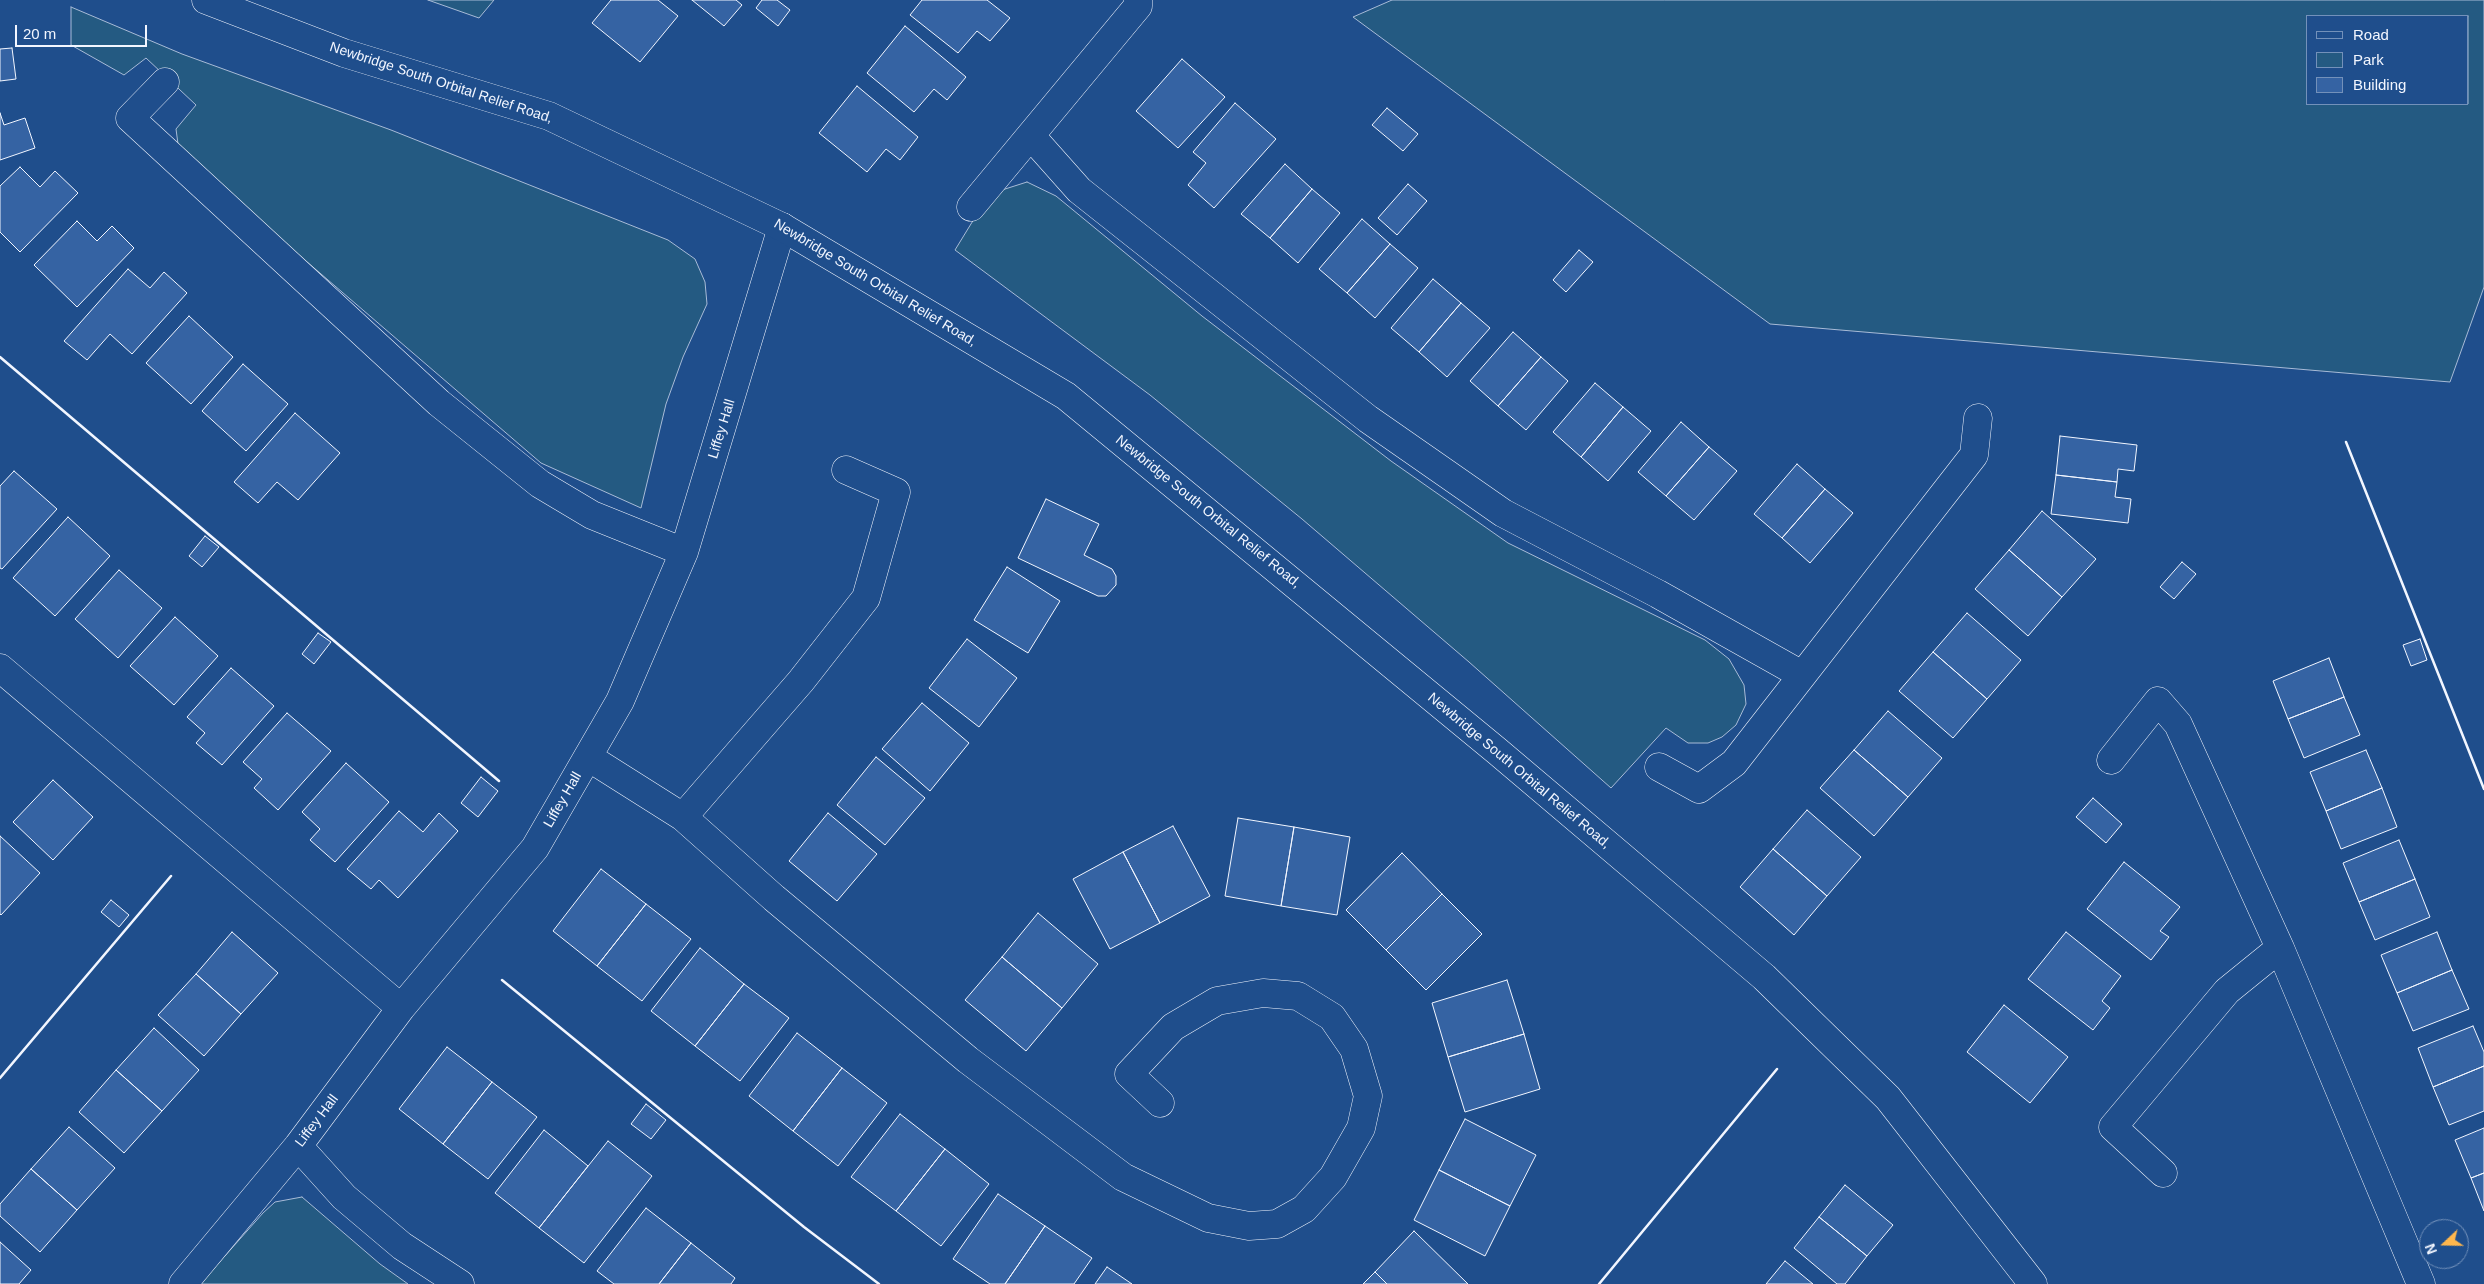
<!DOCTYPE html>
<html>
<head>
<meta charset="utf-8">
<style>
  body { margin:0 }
  #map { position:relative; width:2484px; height:1284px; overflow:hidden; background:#1f4e8c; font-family:Helvetica,sans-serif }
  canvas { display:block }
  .legend { position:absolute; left:2306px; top:15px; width:162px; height:90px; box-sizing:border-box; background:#1f4e8c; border:1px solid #7391ba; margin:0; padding:6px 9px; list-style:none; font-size:15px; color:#f2f6ff }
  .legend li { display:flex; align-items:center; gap:10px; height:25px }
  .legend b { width:25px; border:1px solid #7391ba }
  .north { position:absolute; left:2419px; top:1219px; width:50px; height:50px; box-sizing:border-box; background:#1f4e8c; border:1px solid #7391ba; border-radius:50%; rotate:249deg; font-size:14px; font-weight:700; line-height:20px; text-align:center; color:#f2f6ff }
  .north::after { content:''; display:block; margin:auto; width:18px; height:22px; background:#ffb74d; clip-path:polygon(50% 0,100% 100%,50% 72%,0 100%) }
  .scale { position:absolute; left:15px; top:25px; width:132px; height:22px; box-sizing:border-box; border:2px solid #f2f6ff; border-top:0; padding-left:6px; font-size:15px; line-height:18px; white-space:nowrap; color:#f2f6ff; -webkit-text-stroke:4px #1f4e8c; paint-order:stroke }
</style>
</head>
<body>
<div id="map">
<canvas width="2484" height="1284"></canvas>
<ul class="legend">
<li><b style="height:6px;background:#1f4e8c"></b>Road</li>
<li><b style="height:14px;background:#245a82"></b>Park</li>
<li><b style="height:14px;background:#3563a3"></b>Building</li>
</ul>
<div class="north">N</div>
<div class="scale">20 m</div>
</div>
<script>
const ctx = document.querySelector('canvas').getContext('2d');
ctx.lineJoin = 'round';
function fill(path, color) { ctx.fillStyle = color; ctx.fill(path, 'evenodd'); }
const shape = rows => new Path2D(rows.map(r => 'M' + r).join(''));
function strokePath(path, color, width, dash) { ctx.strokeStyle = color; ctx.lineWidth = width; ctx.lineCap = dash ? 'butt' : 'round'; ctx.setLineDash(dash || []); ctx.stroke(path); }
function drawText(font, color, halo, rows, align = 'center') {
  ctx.font = font + ' Helvetica,sans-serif'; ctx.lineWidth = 4; ctx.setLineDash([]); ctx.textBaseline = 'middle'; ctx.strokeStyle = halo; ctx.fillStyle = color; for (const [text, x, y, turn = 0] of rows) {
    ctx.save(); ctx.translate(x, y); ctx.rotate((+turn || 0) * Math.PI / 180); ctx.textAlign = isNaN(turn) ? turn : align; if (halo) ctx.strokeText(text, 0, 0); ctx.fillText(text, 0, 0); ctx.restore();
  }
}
const green = shape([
  [428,0,494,0,479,18,428,0],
  [1392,0,2484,0,2484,287,2450,382,1770,324,1353,17,1392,0],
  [2468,16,2468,104,2308,104,2308,16,2468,16],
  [71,7,182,54,391,130,668,240,695,259,705,282,707,304,683,357,666,404,641,508,541,463,264,225,178,144,176,129,196,105,146,58,124,75,71,45,71,7],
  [1027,182,1056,196,1202,316,1391,461,1508,543,1705,640,1729,659,1744,685,1746,704,1736,725,1722,737,1708,743,1688,743,1666,728,1611,788,1469,662,1302,519,1150,395,955,250,974,219,1002,190,1027,182],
  [302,1197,380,1264,408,1284,200,1284,263,1213,275,1202,302,1197]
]);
const building = shape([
  [611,0,658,0,678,16,640,62,592,23,611,0],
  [692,0,736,0,742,5,724,26,692,0],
  [762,0,777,0,790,10,778,26,756,8,762,0],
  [922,0,987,0,1010,18,990,41,977,31,958,53,910,15,922,0],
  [905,26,966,77,947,100,934,89,914,112,867,73,905,26],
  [12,48,16,79,0,81,0,49,12,48],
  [1182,59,1225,97,1178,148,1136,111,1182,59],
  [857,86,918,137,900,160,886,149,867,172,819,133,857,86],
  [1235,103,1276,139,1214,208,1188,185,1206,163,1193,152,1235,103],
  [1387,108,1418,134,1403,151,1372,125,1387,108],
  [0,113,4,125,25,118,35,148,0,160,0,113],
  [1285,164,1312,189,1270,238,1241,214,1285,164],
  [20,167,40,187,55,171,78,193,20,252,0,232,0,186,20,167],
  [1408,184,1427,201,1397,235,1378,218,1408,184],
  [1312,189,1340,213,1298,263,1270,238,1312,189],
  [1362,219,1390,244,1347,293,1319,269,1362,219],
  [77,221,97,241,112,226,134,248,77,307,34,265,77,221],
  [1390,244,1418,268,1375,318,1347,293,1390,244],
  [1579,250,1593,262,1566,292,1553,280,1579,250],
  [128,269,150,288,164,272,187,293,132,354,110,334,87,360,64,341,128,269],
  [1433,279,1461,303,1419,352,1391,328,1433,279],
  [1461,303,1490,328,1447,377,1419,352,1461,303],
  [189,316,233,357,191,404,146,363,189,316],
  [1513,332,1541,357,1498,406,1470,381,1513,332],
  [1541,357,1568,381,1526,430,1498,406,1541,357],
  [243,364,288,404,246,451,202,411,243,364],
  [1595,383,1623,407,1581,457,1553,432,1595,383],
  [1623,407,1651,431,1608,481,1581,457,1623,407],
  [295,413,340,453,298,500,277,482,258,503,234,482,295,413],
  [1681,422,1709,447,1666,496,1638,472,1681,422],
  [2060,436,2137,445,2134,471,2118,469,2117,482,2056,475,2060,436],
  [1709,447,1737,471,1694,520,1666,496,1709,447],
  [1797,464,1825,489,1782,538,1754,514,1797,464],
  [14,471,57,509,2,569,0,568,0,486,14,471],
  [2056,475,2117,482,2115,497,2131,499,2128,523,2051,514,2056,475],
  [1825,489,1853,513,1810,563,1782,538,1825,489],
  [1046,499,1099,524,1084,555,1112,569,1116,576,1116,585,1106,596,1098,596,1018,558,1046,499],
  [2042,511,2096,559,2062,597,2009,550,2042,511],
  [68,517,110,556,55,616,13,578,68,517],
  [205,536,219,547,202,567,189,556,205,536],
  [2009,550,2062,597,2028,636,1975,589,2009,550],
  [2182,562,2196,574,2174,599,2160,587,2182,562],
  [1007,567,1060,601,1028,653,974,620,1007,567],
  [119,570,162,608,118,658,75,619,119,570],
  [1967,613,2021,660,1987,699,1933,652,1967,613],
  [175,617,218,656,174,705,130,666,175,617],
  [318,633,331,642,314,664,302,654,318,633],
  [967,639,1017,678,979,727,929,688,967,639],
  [2420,639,2427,660,2411,666,2403,645,2420,639],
  [1933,652,1987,699,1953,738,1899,691,1933,652],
  [2329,658,2344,697,2288,719,2273,681,2329,658],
  [231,668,274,706,222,765,196,743,205,733,187,717,231,668],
  [2344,697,2360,735,2304,758,2288,719,2344,697],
  [922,703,969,743,930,791,882,749,922,703],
  [1888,711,1942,758,1908,797,1854,750,1888,711],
  [287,713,331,751,278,810,254,788,262,779,243,762,287,713],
  [1854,750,1908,797,1874,836,1820,788,1854,750],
  [2366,750,2382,788,2326,811,2310,772,2366,750],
  [876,757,925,798,885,845,837,805,876,757],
  [346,763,389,802,335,862,310,840,320,829,302,812,346,763],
  [481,777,498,791,478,817,461,803,481,777],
  [53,780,93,817,53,860,13,822,53,780],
  [2382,788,2397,827,2341,849,2326,811,2382,788],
  [2093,798,2122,824,2106,843,2076,817,2093,798],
  [1807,810,1861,857,1827,896,1773,849,1807,810],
  [399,811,423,832,439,813,458,831,398,898,379,880,371,889,347,869,399,811],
  [828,813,877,854,837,901,789,861,828,813],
  [1238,818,1294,827,1281,906,1225,896,1238,818],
  [1173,826,1210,896,1160,923,1123,852,1173,826],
  [1294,827,1350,837,1337,915,1281,906,1294,827],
  [0,836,40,873,1,915,0,914,0,836],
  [2399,840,2415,879,2359,902,2343,863,2399,840],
  [1773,849,1827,896,1794,935,1740,887,1773,849],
  [1123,852,1160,923,1110,949,1073,879,1123,852],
  [1402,853,1442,894,1386,950,1346,910,1402,853],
  [2124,862,2180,907,2160,931,2169,937,2151,960,2087,909,2124,862],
  [601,869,646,904,597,966,553,931,601,869],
  [2415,879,2430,917,2375,940,2359,902,2415,879],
  [1442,894,1482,934,1426,990,1386,950,1442,894],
  [111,900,129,915,119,927,101,912,111,900],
  [646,904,691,939,642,1001,597,966,646,904],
  [1038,913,1098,964,1062,1008,1002,957,1038,913],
  [232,932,278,973,241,1014,196,974,232,932],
  [2066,932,2121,976,2102,1001,2110,1008,2093,1030,2028,979,2066,932],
  [2437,932,2452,970,2397,993,2381,955,2437,932],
  [700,948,744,984,695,1046,651,1011,700,948],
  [1002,957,1062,1008,1026,1051,965,1000,1002,957],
  [2452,970,2469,1009,2413,1031,2397,993,2452,970],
  [196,974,241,1014,204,1056,158,1015,196,974],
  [1507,980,1524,1034,1448,1057,1432,1003,1507,980],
  [744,984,789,1018,740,1081,695,1046,744,984],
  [2004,1005,2068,1057,2030,1103,1967,1052,2004,1005],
  [2473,1026,2484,1052,2484,1066,2433,1087,2418,1048,2473,1026],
  [154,1028,199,1070,162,1111,116,1070,154,1028],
  [797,1033,842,1068,793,1131,749,1096,797,1033],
  [1524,1034,1540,1089,1465,1112,1448,1057,1524,1034],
  [447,1047,492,1082,443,1144,399,1109,447,1047],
  [2484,1066,2484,1111,2449,1125,2433,1087,2484,1066],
  [842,1068,887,1103,838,1166,793,1131,842,1068],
  [116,1070,162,1111,124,1153,79,1112,116,1070],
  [492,1082,537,1117,488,1179,443,1144,492,1082],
  [646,1104,666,1120,651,1139,631,1124,646,1104],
  [900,1114,945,1149,896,1211,851,1177,900,1114],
  [1465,1119,1536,1155,1510,1206,1439,1170,1465,1119],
  [69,1127,115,1168,77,1210,31,1169,69,1127],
  [2484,1128,2484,1173,2471,1178,2455,1140,2484,1128],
  [544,1130,588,1166,539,1228,495,1193,544,1130],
  [608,1141,652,1176,584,1263,539,1228,608,1141],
  [945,1149,989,1184,941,1246,896,1211,945,1149],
  [31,1169,77,1210,40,1252,0,1216,0,1204,31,1169],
  [1439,1170,1510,1206,1485,1256,1414,1220,1439,1170],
  [2484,1173,2484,1211,2471,1178,2484,1173],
  [1845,1185,1893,1225,1867,1256,1819,1217,1845,1185],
  [998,1194,1045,1226,1005,1284,990,1284,953,1259,998,1194],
  [646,1208,691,1243,659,1284,614,1284,597,1271,646,1208],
  [1819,1217,1867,1256,1845,1284,1837,1284,1794,1248,1819,1217],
  [1045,1226,1092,1258,1074,1284,1005,1284,1045,1226],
  [1414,1231,1468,1284,1387,1284,1375,1272,1414,1231],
  [0,1242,31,1270,19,1284,0,1284,0,1242],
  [691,1243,735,1278,731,1284,659,1284,691,1243],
  [1785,1261,1813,1284,1766,1284,1785,1261],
  [1107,1267,1132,1284,1095,1284,1107,1267],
  [1375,1272,1387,1284,1363,1284,1375,1272]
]);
const minor = shape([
  [165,82,130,118,439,403,540,484,592,515,684,552],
  [1031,136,1079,190,1368,419,1503,513,1658,594,1802,675],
  [971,207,1138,6,1138,0],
  [0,668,401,1008],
  [588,757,683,817,774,898,968,1060,1123,1177,1208,1218,1249,1226,1277,1224,1304,1209,1333,1177,1361,1128,1368,1096,1354,1049,1332,1017,1298,996,1263,993,1217,1001,1173,1027,1129,1074,1160,1103],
  [2111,760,2158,701,2178,724,2280,948,2421,1284],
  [1659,767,1699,789,1734,763,1974,455,1978,418],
  [683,817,801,681,866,598,896,492,846,470],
  [298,1146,344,1197,402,1246,460,1284],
  [2163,1173,2113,1127,2227,991,2280,948],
  [183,1284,298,1146,401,1008,535,848,620,701,684,552,782,227]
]);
const tertiary = shape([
  [206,0,344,53,549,116,782,227,1066,396,1497,751,1764,977,1888,1098,2033,1284]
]);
const wall = shape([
  [0,357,499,781],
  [2346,442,2484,789],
  [502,980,804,1227,879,1284],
  [0,1078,171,876],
  [1599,1284,1777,1069]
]);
const streetNames = [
  ["Newbridge South Orbital Relief Road,",441,83,18],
  ["Newbridge South Orbital Relief Road,",875,283,31],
  ["Liffey Hall",722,429,-73],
  ["Newbridge South Orbital Relief Road,",1208,512,39],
  ["Newbridge South Orbital Relief Road,",1519,771,40],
  ["Liffey Hall",563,800,-60],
  ["Liffey Hall",317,1121,-53]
];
fill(green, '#245a82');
strokePath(green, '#a8bbd7', 1);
fill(building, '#3563a3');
strokePath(building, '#f2f6ff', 1);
strokePath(minor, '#f2f6ff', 29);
strokePath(tertiary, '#f2f6ff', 29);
strokePath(minor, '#1f4e8c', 28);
strokePath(tertiary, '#1f4e8c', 28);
strokePath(wall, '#f2f6ff', 2.5);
drawText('14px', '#f2f6ff', '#1f4e8c', streetNames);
</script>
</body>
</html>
